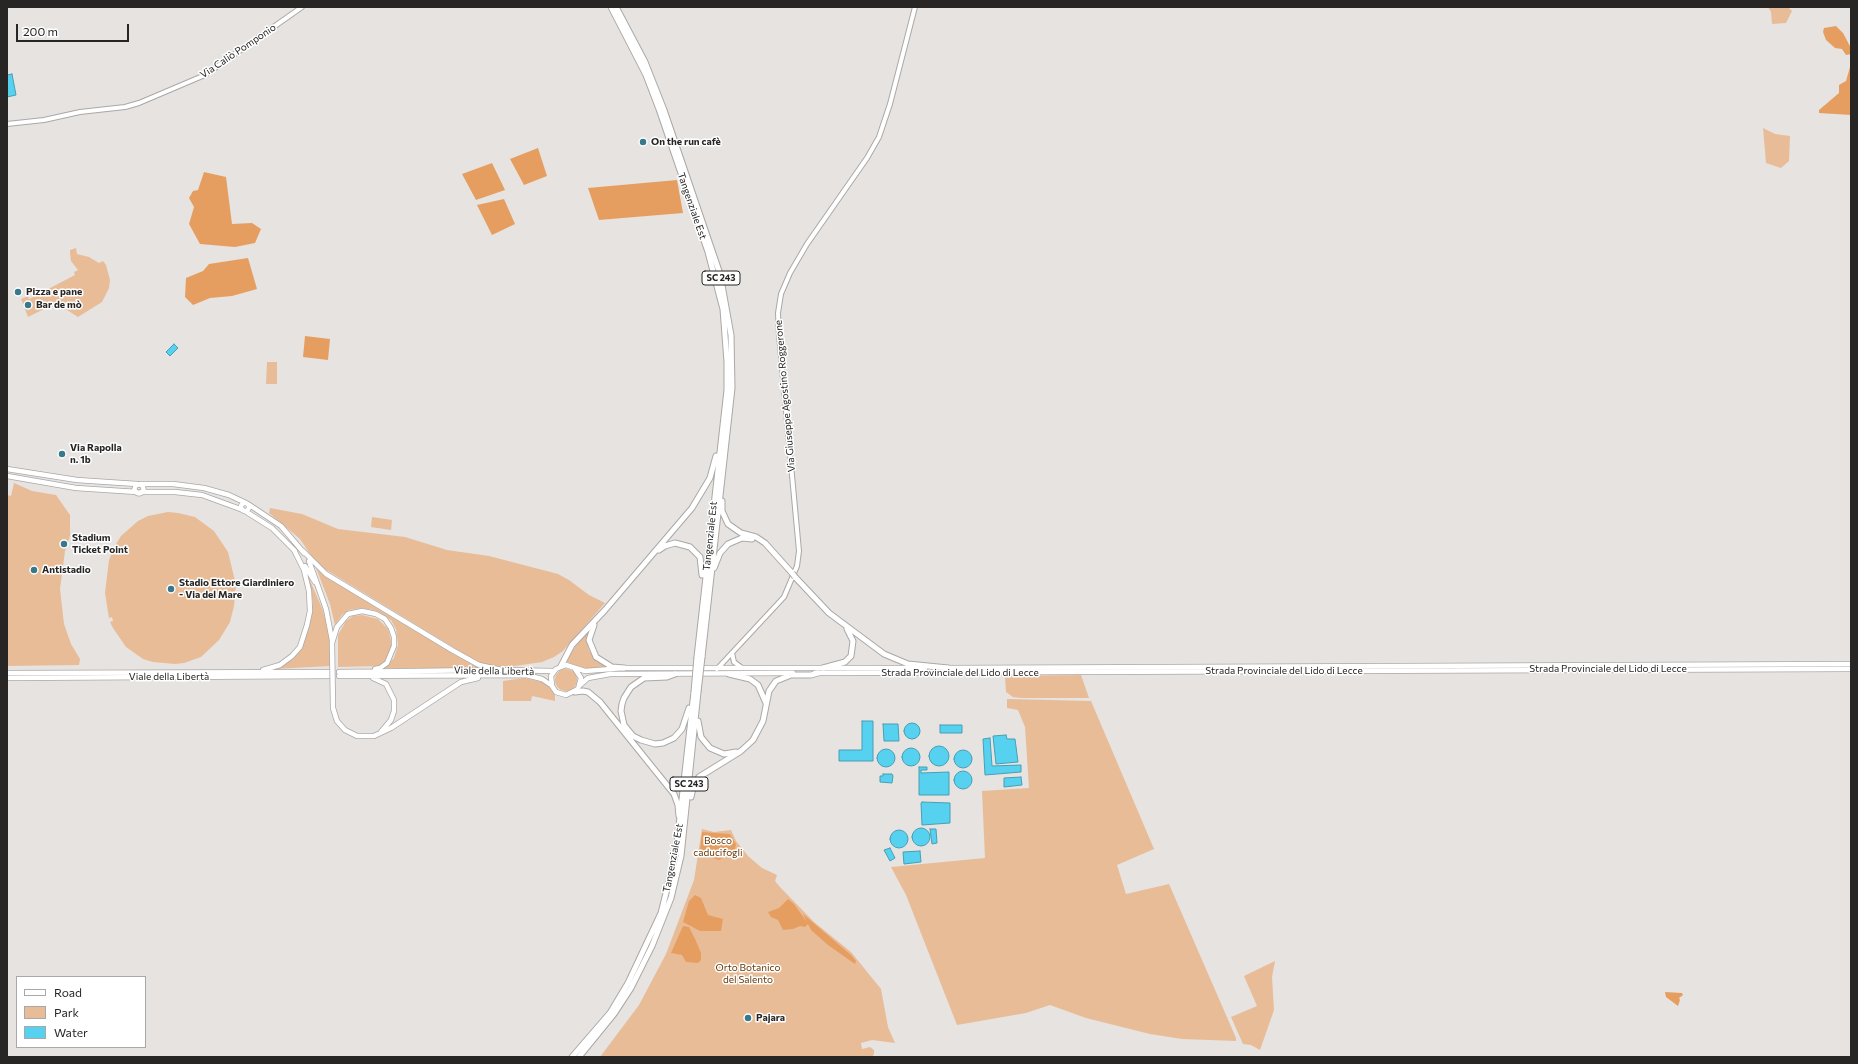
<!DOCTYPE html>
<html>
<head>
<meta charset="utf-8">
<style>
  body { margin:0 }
  #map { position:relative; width:1858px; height:1064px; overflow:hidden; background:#e6e3e0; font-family:Commissioner,sans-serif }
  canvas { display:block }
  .frame { position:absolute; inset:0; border:8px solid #272625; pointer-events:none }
  .legend { position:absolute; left:16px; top:976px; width:130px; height:72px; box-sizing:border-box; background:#fff; border:1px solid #a9a8a8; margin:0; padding:5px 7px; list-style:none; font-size:12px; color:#272625 }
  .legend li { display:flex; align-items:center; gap:8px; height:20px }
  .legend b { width:20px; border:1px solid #a9a8a8 }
  .scale { position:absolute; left:16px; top:24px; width:113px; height:18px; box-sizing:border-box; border:2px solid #272625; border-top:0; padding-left:5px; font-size:12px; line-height:14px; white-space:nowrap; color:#272625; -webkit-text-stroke:3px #fff; paint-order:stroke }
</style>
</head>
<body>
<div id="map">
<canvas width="1858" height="1064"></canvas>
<div class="frame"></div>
<ul class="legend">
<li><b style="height:5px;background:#fff"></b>Road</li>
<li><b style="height:11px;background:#e9bc98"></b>Park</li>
<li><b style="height:11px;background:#57d1f0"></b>Water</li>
</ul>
<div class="scale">200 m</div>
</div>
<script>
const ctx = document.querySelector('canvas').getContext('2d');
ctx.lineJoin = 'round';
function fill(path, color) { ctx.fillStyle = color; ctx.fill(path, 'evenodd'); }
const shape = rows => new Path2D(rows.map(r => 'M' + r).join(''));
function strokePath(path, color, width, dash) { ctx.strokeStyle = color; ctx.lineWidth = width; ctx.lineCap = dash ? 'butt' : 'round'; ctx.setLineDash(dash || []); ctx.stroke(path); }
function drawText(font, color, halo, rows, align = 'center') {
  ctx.font = font + ' Commissioner,sans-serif'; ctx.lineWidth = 3; ctx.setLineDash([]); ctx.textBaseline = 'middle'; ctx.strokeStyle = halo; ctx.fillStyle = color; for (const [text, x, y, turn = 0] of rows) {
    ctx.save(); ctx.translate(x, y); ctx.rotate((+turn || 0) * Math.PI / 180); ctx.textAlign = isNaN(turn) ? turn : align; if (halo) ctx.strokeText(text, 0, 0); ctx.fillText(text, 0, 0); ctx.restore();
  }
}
const green = shape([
  [1768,7,1788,7,1792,11,1786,23,1772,24,1771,12],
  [1763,128,1775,134,1790,136,1789,161,1781,168,1766,163],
  [76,248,77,254,89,257,99,263,103,261,106,265,110,280,109,288,102,302,78,317,56,303,28,317,21,299,28,296,29,299,75,275,74,272,78,270,71,261,70,253,70,250],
  [267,362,277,362,277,384,266,384],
  [14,483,32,491,56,495,70,515,70,536,65,551,60,589,64,624,71,644,80,659,79,665,7,666,7,495,11,496],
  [270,508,302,514,338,529,405,537,447,550,489,556,558,574,569,580,589,595,605,603,563,651,554,657,542,662,515,666,495,666,479,663,323,568,312,557,300,539,269,513],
  [168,512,178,513,195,517,214,531,228,552,236,585,234,606,230,622,219,640,201,657,184,663,175,664,153,662,143,659,126,647,113,628,110,622,113,621,112,617,109,618,105,593,109,560,113,549,121,536,138,521,148,516],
  [372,517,392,520,391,530,371,527],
  [316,568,321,573,397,620,460,657,481,668,384,668,394,658,398,645,396,629,391,620,374,610,362,608,349,610,342,615,335,625,330,604],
  [308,576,322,608,329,632,330,666,274,669,292,660,302,647,310,624,313,602],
  [362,615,378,619,388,629,392,644,388,659,379,666,338,667,338,635,346,621,353,616],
  [589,630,587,641,589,650,593,657,607,667,581,669,567,662,571,652],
  '555 680a11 11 0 1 1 22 0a11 11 0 1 1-22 0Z',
  [1081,675,1089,698,1021,698,1013,697,1006,692,1005,676],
  [524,678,546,683,555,695,555,701,532,696,531,701,503,701,503,681],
  [1007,699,1091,701,1154,849,1117,865,1126,894,1169,884,1236,1038,1236,1041,1182,1039,1150,1034,1086,1018,1050,1005,1026,1013,957,1025,906,895,891,867,985,858,982,791,1029,788,1025,727,1018,710,1007,708],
  [702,829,714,832,731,830,736,841,748,856,762,868,777,875,775,881,779,886,814,922,851,952,881,989,888,1027,895,1043,872,1040,861,1043,862,1049,870,1047,874,1050,874,1054,872,1057,600,1057,639,1005,666,954,694,880],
  [1275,961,1272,977,1274,1010,1260,1050,1251,1045,1243,1044,1231,1017,1257,1006,1244,976]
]);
const forest = shape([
  [1836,26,1843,33,1851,48,1851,54,1846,55,1842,49,1835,48,1826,40,1823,32,1824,28],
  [1850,67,1851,115,1819,113,1819,110,1839,93,1839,85,1846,81],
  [538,148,547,176,524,185,510,159],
  [492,163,505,190,476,200,462,174],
  [204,172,226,177,232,224,252,223,261,229,255,243,235,247,200,244,189,224,194,207,189,198,193,191,198,190],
  [677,180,683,213,599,220,588,188],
  [504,199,515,224,492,235,477,205],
  [248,258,257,289,232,296,210,298,193,305,185,297,186,278,203,271,209,264],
  [305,336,330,339,328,360,303,357],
  [702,832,730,834,736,844,735,850,719,860,706,856,700,851],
  [695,895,701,898,708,915,723,919,721,931,700,931,683,922,689,901],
  [788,899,794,904,807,922,803,914,851,955,856,961,855,964,828,945,811,930,808,924,805,927,800,926,793,929,783,930,778,920,771,917,768,912,779,908],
  [683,926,689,927,696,941,701,953,701,960,698,963,686,962,682,955,671,953],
  [1665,992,1682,993,1683,995,1679,998,1680,1000,1678,1006,1666,997]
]);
const water = shape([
  [12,74,16,95,7,97,7,75,12,74],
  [174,344,178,348,170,356,166,352,174,344],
  [862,721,873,721,873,761,839,761,839,750,862,750,862,721],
  '904 731a8 8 0 1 1 16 0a8 8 0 1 1-16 0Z',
  [883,724,898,724,899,741,884,741,883,724],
  [940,725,962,725,962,733,940,733,940,725],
  [1006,735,1007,739,1015,739,1018,762,996,764,993,736,1006,735],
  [990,738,992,766,1021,765,1021,772,985,775,983,739,990,738],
  '929 756a10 10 0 1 1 20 0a10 10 0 1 1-20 0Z',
  '902 757a9 9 0 1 1 18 0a9 9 0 1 1-18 0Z',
  '877 758a9 9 0 1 1 18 0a9 9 0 1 1-18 0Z',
  '954 759a9 9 0 1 1 18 0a9 9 0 1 1-18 0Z',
  [919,767,927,767,927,770,921,770,921,773,949,772,949,795,919,795,919,767],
  '954 780a9 9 0 1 1 18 0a9 9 0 1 1-18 0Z',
  [883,774,892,774,893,776,892,783,880,782,880,776,883,776,883,774],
  [1021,777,1022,785,1004,787,1004,778,1021,777],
  [922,802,950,803,950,823,922,825,921,803,922,802],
  '912 837a9 9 0 1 1 18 0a9 9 0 1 1-18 0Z',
  [930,829,936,829,937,843,932,844,930,829],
  '890 839a9 9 0 1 1 18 0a9 9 0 1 1-18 0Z',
  [890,848,895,858,890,861,884,850,890,848],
  [920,851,921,862,904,864,903,852,920,851]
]);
const tertiary = shape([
  [7,124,44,120,80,112,125,107,139,103,205,75,302,7],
  [732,653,734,662,742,668],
  [717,669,784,597,797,566,799,551,779,335,778,313,781,294,790,273,807,244,867,158,879,137,890,104,915,7]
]);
const secondary = shape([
  [7,469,77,480,137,484],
  [7,476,76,488,137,492],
  [140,484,173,484,204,488,229,495,246,503],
  '134.5 489a4.5 4.5 0 1 1 9 0a4.5 4.5 0 1 1-9 0Z',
  [141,492,175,492,202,495,243,510],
  '241 507a4 4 0 1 1 8 0a4 4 0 1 1-8 0Z',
  [248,504,281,526,304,553],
  [245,511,272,528,295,551],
  [303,551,326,574,452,650,479,665,502,670],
  [309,561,326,609,332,640],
  [305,566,315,582],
  [332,643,337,627,348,614,362,611,376,614,385,619,391,628,394,637,394,646,387,663,380,668,375,669],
  [945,668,1851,664],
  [575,669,581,678,578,689,566,695,556,692,552,686,551,676,556,669,566,665,585,671,624,668,925,668],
  [263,670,280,665,292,656,300,647,307,625,310,611,309,591,304,570,294,550],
  [501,670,554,671],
  [339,672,489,670],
  [7,673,330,672],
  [815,673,1851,669],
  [339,676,526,675,542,679,551,685],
  [7,678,331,676],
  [373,678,386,684,394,700,394,711,391,720,381,732],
  [580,685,588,678,610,674,793,673],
  [333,708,337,721,345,730,357,736,374,736,391,728,461,682,478,678]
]);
const trunk = shape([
  [611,7,646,75,659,109,708,252,723,309,727,362,727,390,697,657],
  [616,7,645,62,664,110,720,274,731,335,732,388,702,657],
  [722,501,722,511,728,524,741,533,756,537,765,543,792,573],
  [659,550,665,546,675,543,690,547,700,557,702,575],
  [714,568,720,553,728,544,742,538,752,539],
  [795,577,829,613,884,654,908,664,948,668],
  [594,625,589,640,596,657,612,667,624,668],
  [561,666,572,645,605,610,692,508,710,478,716,456],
  [823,668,845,662,851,656,853,641,847,629],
  [675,674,667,677,644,678,631,687,624,698,622,704,621,711,624,725,633,736,641,740,655,744,663,743,674,738,682,729,689,708],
  [729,674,750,679,758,685,766,703],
  [575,692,583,691,588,692,600,702,674,794,678,805,679,816],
  [698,721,701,737,710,748,724,754,736,752],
  [691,797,693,788,699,777,741,751,753,740,763,721,769,691,776,681,791,675,811,675,818,673],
  [572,1057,610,1013,628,983,661,913,676,853,694,692],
  [579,1057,614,1014,631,988,652,946,671,898,681,856,698,692]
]);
const secondaryBridge = shape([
  [332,643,333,708]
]);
const trunkBridge = shape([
  [792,573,795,577],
  [694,692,697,657],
  [698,692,702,657]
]);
const markers = [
  [643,142,4,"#37798b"],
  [18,292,4,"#37798b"],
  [28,305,4,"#37798b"],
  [62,454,4,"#37798b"],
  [64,544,4,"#37798b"],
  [34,570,4,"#37798b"],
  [171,589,4,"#37798b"],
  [748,1018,4,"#37798b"]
];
const shields = [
  [721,278,38],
  [689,784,38]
];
const shieldNames = [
  ["SC 243",721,278],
  ["SC 243",689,784]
];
const streetNames = [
  ["Via Caliò Pomponio",238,51,-34],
  ["Tangenziale Est",692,206,71],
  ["Via Giuseppe Agostino Roggerone",785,396,-95],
  ["Tangenziale Est",710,536,-84],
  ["Strada Provinciale del Lido di Lecce",1608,669],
  ["Viale della Libertà",494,671,1],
  ["Strada Provinciale del Lido di Lecce",1284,671],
  ["Strada Provinciale del Lido di Lecce",960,673],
  ["Viale della Libertà",169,677],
  ["Tangenziale Est",673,858,-79]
];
const poiNames = [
  ["On the run cafè",651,142],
  ["Pizza e pane",26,292],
  ["Bar de mò",36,305],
  ["Via Rapolla",70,448],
  ["n. 1b",70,460],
  ["Stadium",72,538],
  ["Ticket Point",72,550],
  ["Antistadio",42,570],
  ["Stadio Ettore Giardiniero",179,583],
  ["- Via del Mare",179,595],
  ["Pajara",756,1018]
];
const parkNames = [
  ["Bosco",718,841],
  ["caducifogli",718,853],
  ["Orto Botanico",748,968],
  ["del Salento",748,980]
];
fill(green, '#e9bc98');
fill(forest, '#e69e60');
fill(water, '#57d1f0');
strokePath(water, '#499eb3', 1);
strokePath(tertiary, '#aba8a6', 6);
strokePath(secondary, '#aba8a6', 6);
strokePath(trunk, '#aba8a6', 7);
strokePath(tertiary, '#fff', 4);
strokePath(secondary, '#fff', 4.5);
strokePath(trunk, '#fff', 5);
strokePath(secondaryBridge, '#aba8a6', 6, []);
strokePath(trunkBridge, '#aba8a6', 7, []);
strokePath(secondaryBridge, '#fff', 4.5);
strokePath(trunkBridge, '#fff', 5);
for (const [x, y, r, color] of markers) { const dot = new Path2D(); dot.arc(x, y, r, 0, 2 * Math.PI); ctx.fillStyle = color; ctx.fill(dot); strokePath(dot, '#fff', 1.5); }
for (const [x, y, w] of shields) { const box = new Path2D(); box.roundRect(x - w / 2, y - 7, w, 14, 3); ctx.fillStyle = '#fff'; ctx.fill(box); strokePath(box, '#272625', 1); }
drawText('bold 9px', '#272625', null, shieldNames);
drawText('10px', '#272625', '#fff', streetNames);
drawText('bold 10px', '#272625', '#fff', poiNames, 'left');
drawText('10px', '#663805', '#fff', parkNames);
</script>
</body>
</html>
